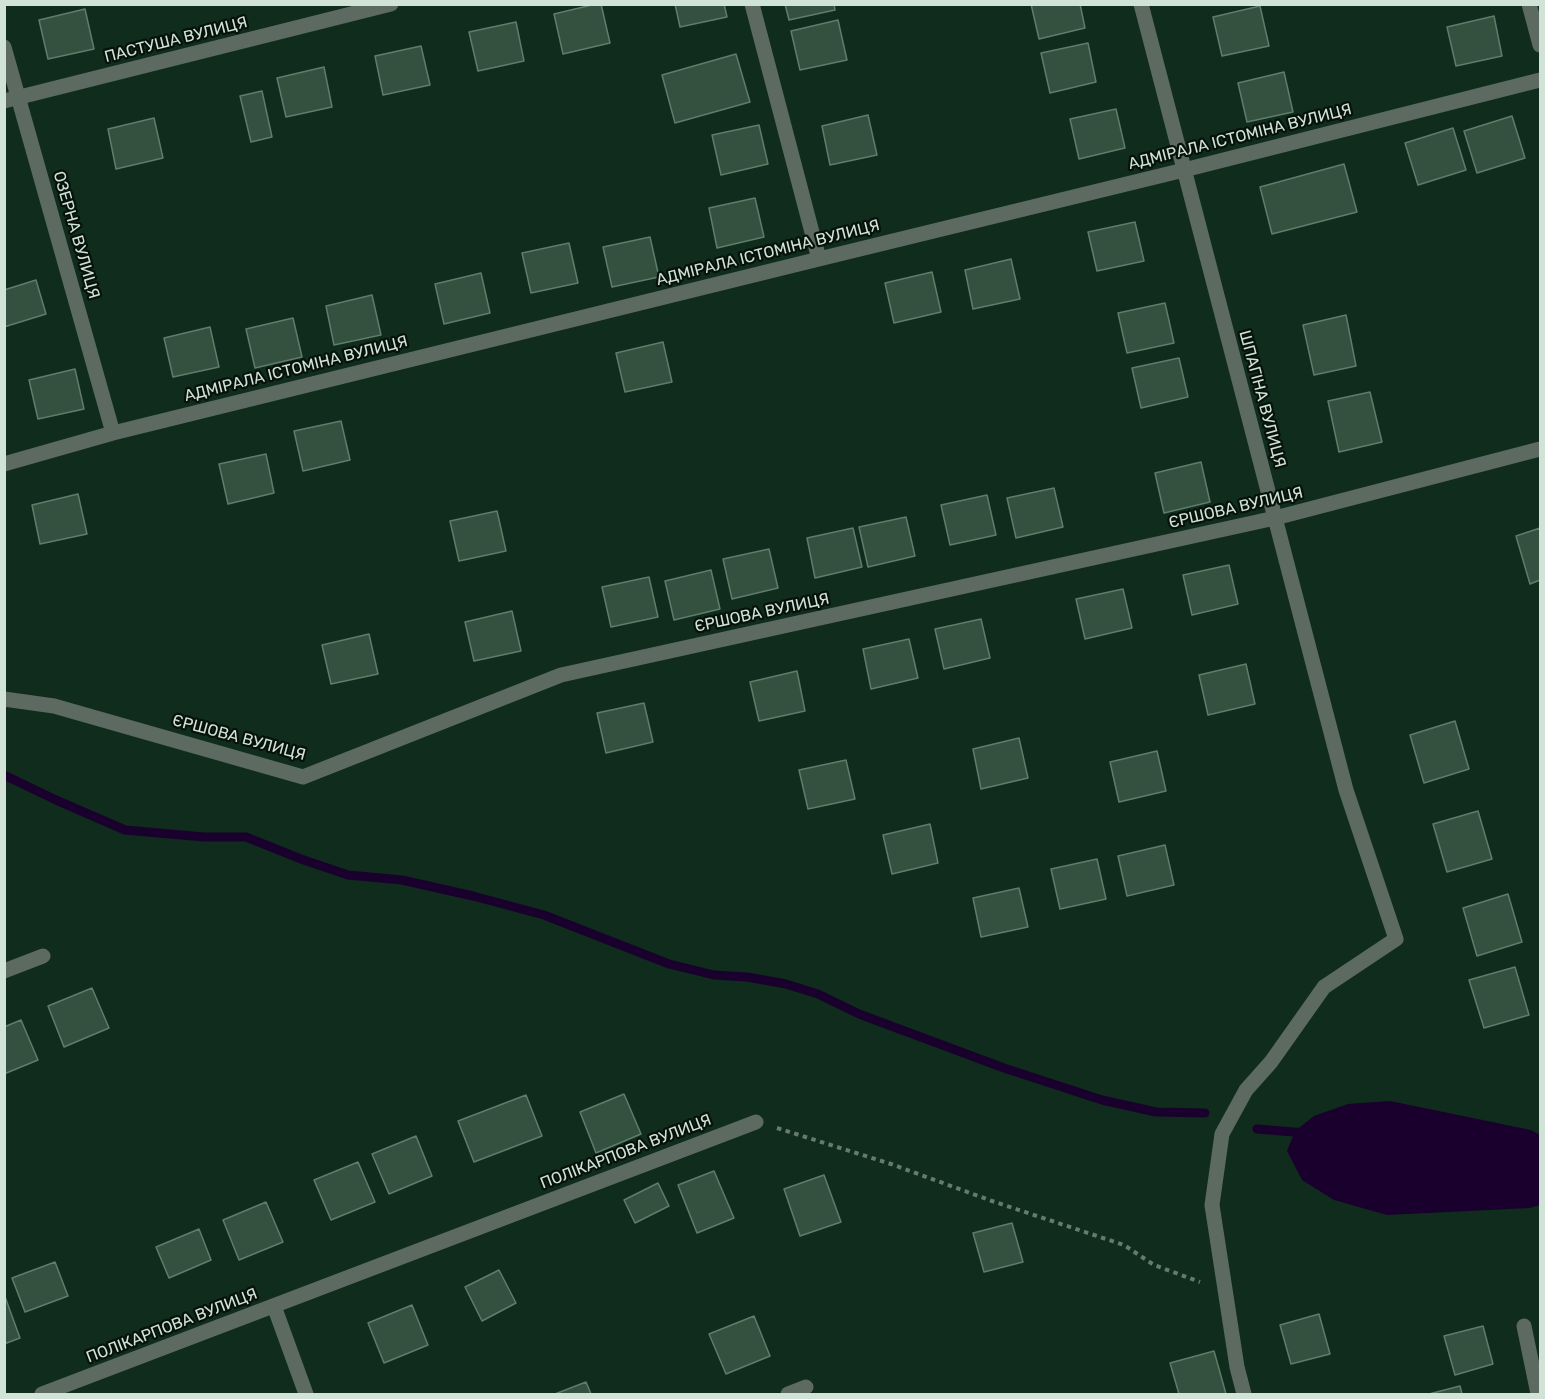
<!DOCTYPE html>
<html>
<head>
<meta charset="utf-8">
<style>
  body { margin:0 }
  #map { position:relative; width:1545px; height:1399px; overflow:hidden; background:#0f2c1d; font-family:Rubik,sans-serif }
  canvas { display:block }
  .frame { position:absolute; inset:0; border:6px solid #d1e2d7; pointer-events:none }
</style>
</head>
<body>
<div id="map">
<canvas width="1545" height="1399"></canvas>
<div class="frame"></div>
</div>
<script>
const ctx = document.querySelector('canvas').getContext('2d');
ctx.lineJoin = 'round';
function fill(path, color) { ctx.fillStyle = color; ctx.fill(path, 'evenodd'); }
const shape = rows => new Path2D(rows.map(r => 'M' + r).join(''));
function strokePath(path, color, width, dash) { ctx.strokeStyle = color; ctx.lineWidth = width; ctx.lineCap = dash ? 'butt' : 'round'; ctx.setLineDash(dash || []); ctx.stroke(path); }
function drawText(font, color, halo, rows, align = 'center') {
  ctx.font = font + ' Rubik,sans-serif'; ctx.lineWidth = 4.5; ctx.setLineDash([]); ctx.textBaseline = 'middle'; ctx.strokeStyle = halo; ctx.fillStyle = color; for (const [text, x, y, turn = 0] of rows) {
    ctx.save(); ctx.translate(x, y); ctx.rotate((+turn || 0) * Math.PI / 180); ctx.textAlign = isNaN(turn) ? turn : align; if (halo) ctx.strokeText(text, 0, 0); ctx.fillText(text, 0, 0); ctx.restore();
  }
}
const water = shape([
  [1390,1101,1531,1130,1540,1135,1540,1205,1530,1208,1387,1215,1334,1200,1302,1180,1287,1151,1295,1131,1314,1116,1348,1104]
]);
const stream = shape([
  [4,775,56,800,125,830,204,837,246,837,301,859,348,875,402,880,473,896,544,915,669,964,714,975,747,977,786,984,818,994,859,1014,1004,1068,1102,1100,1156,1112,1205,1113],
  [1257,1129,1306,1133]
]);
const building = shape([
  [596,4,601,4,610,43,563,54,554,14,596,4],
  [675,4,724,4,727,17,680,27,675,4],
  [785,4,834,4,835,10,789,20,785,4],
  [1031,4,1080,4,1085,28,1039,39,1031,4],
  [1260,6,1269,46,1222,56,1213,17,1260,6],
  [85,9,94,49,48,59,39,20,85,9],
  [1494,16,1502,56,1456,66,1447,27,1494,16],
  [838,20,847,60,800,70,791,31,838,20],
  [516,22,524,61,478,71,469,32,516,22],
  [1088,43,1096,82,1050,93,1041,53,1088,43],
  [421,46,430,85,383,95,375,56,421,46],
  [736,54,750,102,675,123,662,75,736,54],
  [324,67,332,107,286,117,277,78,324,67],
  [1284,72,1293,112,1247,122,1238,83,1284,72],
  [262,91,272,137,251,142,240,96,262,91],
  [1116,109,1125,148,1079,159,1070,119,1116,109],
  [868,115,877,155,830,165,822,126,868,115],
  [1512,116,1525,158,1477,173,1464,131,1512,116],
  [154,118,163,158,116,169,108,129,154,118],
  [759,125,768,164,721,175,712,135,759,125],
  [1453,128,1466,170,1418,185,1405,143,1453,128],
  [1344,164,1357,212,1272,234,1260,187,1344,164],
  [755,198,764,237,717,248,709,208,755,198],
  [1135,222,1144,261,1097,271,1088,232,1135,222],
  [650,237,659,277,612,287,603,247,650,237],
  [569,243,578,283,531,293,522,253,569,243],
  [1011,259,1020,299,973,309,965,270,1011,259],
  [932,272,941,312,894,323,885,283,932,272],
  [481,273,490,313,444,324,435,284,481,273],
  [36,280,46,314,4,327,4,290,36,280],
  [372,295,381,335,334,345,326,306,372,295],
  [1165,303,1174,343,1127,353,1118,313,1165,303],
  [1346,315,1356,366,1314,375,1303,325,1346,315],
  [293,318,302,357,255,368,246,329,293,318],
  [210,327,219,367,173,377,164,338,210,327],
  [663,342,672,382,625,392,616,353,663,342],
  [1179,358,1188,397,1141,408,1132,368,1179,358],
  [75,369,84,409,38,419,29,380,75,369],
  [1370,392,1382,442,1339,452,1328,401,1370,392],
  [341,421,350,460,303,471,294,431,341,421],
  [266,454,274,493,228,504,219,464,266,454],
  [1201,462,1210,502,1164,513,1155,473,1201,462],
  [1054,488,1063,527,1016,538,1007,498,1054,488],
  [78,494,87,534,40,544,32,505,78,494],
  [987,495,996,535,950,545,941,505,987,495],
  [497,511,506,551,459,561,450,521,497,511],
  [906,517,915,556,868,567,859,527,906,517],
  [853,528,862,567,815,578,807,538,853,528],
  [1540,528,1540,580,1530,584,1516,536,1540,528],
  [769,549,778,588,732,599,723,559,769,549],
  [1229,565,1238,604,1192,615,1183,575,1229,565],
  [711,570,720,609,674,620,665,581,711,570],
  [649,577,658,617,611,627,602,587,649,577],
  [1123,589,1132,628,1085,639,1076,599,1123,589],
  [512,611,521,651,474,661,465,622,512,611],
  [981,619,990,658,944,669,935,629,981,619],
  [369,634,378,674,331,684,322,645,369,634],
  [909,639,918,678,871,689,863,649,909,639],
  [1246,664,1255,704,1208,715,1199,675,1246,664],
  [797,671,805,711,759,721,750,682,797,671],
  [644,703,653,742,606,753,597,713,644,703],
  [1455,721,1469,769,1424,783,1410,735,1455,721],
  [1019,738,1028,778,981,789,973,749,1019,738],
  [1157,751,1166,791,1119,802,1110,762,1157,751],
  [846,760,855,799,808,809,799,770,846,760],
  [1478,811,1492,859,1447,872,1433,824,1478,811],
  [930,824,938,863,892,874,883,835,930,824],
  [1165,845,1174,885,1127,896,1118,856,1165,845],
  [1097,859,1106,899,1060,909,1051,869,1097,859],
  [1019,888,1028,927,981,937,973,898,1019,888],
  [1508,894,1522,942,1477,956,1463,908,1508,894],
  [1515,967,1529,1015,1484,1028,1469,980,1515,967],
  [92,988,109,1028,64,1047,48,1006,92,988],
  [21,1020,38,1060,4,1074,4,1027,21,1020],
  [624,1094,641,1134,596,1153,580,1112,624,1094],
  [526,1095,542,1136,474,1162,458,1121,526,1095],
  [416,1136,432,1176,389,1194,372,1154,416,1136],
  [358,1162,375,1202,331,1220,314,1180,358,1162],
  [714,1171,734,1218,697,1233,678,1185,714,1171],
  [824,1175,841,1222,800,1236,784,1189,824,1175],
  [658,1183,669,1206,635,1223,624,1200,658,1183],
  [266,1202,283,1242,239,1260,223,1220,266,1202],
  [1012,1223,1023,1262,984,1272,973,1233,1012,1223],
  [199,1229,211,1260,169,1278,156,1247,199,1229],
  [55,1262,68,1296,25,1312,12,1278,55,1262],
  [499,1270,516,1303,482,1321,465,1287,499,1270],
  [4,1294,20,1338,4,1344,4,1294],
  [412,1305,428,1345,384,1363,368,1323,412,1305],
  [1319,1314,1330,1354,1291,1364,1280,1325,1319,1314],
  [754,1316,770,1356,726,1374,709,1334,754,1316],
  [1483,1326,1493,1364,1455,1375,1444,1336,1483,1326],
  [1214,1351,1226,1394,1179,1394,1170,1363,1214,1351],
  [586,1382,591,1394,555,1394,586,1382],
  [1460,1386,1462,1394,1429,1394,1460,1386]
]);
const path = shape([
  [777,1128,891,1164,992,1201,1124,1245,1154,1265,1200,1282]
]);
const minor = shape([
  [752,4,819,259],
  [1141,4,1346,790,1396,939,1324,987,1271,1062,1246,1090,1222,1134,1212,1205,1237,1367,1244,1394],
  [1529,4,1540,45],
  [4,47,113,433],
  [4,101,391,4],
  [4,464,113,433,819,259,1184,170,1540,80],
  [4,699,54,706,303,777,561,675,1275,518,1540,449],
  [4,971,43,956],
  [274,1306,306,1394],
  [1524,1326,1538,1394],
  [42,1394,756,1122],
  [788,1394,806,1387]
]);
const streetNames = [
  ["ПАСТУША ВУЛИЦЯ",176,40,-14],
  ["АДМІРАЛА ІСТОМІНА ВУЛИЦЯ",1240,137,-14],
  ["ОЗЕРНА ВУЛИЦЯ",76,235,74],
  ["АДМІРАЛА ІСТОМІНА ВУЛИЦЯ",768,253,-14],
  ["АДМІРАЛА ІСТОМІНА ВУЛИЦЯ",296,369,-14],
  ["ШПАГІНА ВУЛИЦЯ",1262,399,75],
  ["ЄРШОВА ВУЛИЦЯ",1236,508,-13],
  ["ЄРШОВА ВУЛИЦЯ",762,613,-12],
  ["ЄРШОВА ВУЛИЦЯ",239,738,15],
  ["ПОЛІКАРПОВА ВУЛИЦЯ",626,1152,-21],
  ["ПОЛІКАРПОВА ВУЛИЦЯ",172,1326,-21]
];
fill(water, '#1a002d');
strokePath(stream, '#1a002d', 9);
fill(building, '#345140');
strokePath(building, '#5f7d6a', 1.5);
strokePath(path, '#647b6e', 4, [4.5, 4.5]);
strokePath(minor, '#5d6a62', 15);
drawText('16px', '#d1e2d7', '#06120b', streetNames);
</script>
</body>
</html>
